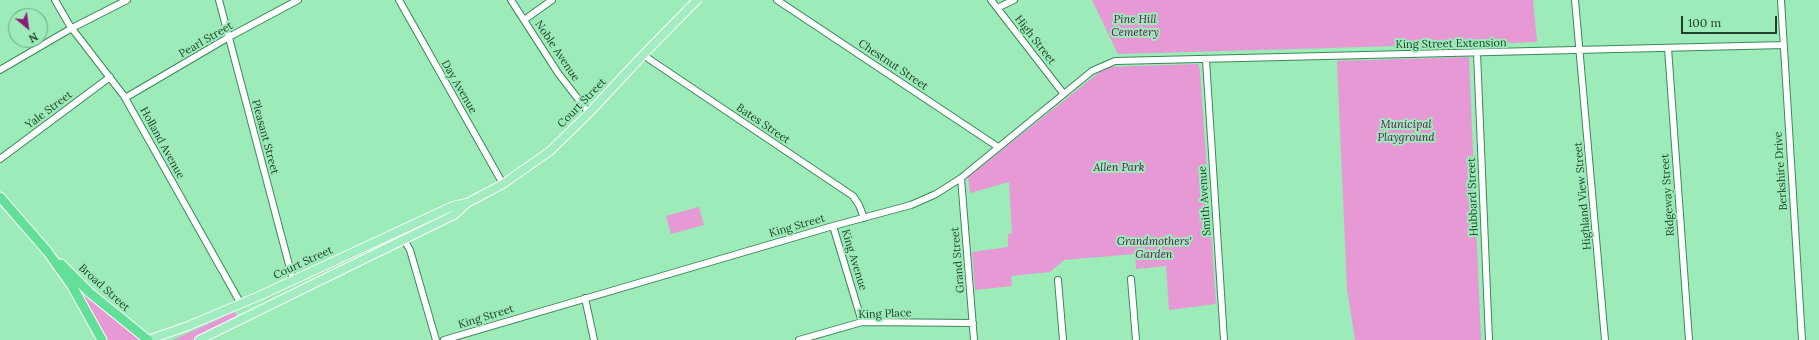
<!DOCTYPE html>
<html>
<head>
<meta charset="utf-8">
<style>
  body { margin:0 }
  #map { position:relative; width:1819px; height:340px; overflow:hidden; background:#9cebb8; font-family:Lora,serif }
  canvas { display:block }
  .north { position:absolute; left:8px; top:8px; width:40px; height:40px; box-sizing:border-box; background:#9cebb8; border:1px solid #6aa780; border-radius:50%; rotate:151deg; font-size:11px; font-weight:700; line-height:16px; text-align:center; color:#1f402c }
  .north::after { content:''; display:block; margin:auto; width:14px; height:18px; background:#8d1b7d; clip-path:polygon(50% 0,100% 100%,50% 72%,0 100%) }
  .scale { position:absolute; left:1681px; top:16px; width:96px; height:18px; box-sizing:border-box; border:2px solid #1f402c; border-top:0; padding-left:5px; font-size:12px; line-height:14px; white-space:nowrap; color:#1f402c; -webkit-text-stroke:3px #9cebb8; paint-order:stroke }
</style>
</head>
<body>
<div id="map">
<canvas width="1819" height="340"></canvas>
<div class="north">N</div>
<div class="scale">100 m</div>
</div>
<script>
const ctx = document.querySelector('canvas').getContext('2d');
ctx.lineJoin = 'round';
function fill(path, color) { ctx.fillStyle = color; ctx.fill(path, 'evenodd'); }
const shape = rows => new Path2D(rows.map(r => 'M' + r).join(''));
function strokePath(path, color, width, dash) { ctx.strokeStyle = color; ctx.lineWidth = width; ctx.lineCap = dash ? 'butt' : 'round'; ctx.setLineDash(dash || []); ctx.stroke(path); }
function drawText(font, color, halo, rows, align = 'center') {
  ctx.font = font + ' Lora,serif'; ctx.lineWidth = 4; ctx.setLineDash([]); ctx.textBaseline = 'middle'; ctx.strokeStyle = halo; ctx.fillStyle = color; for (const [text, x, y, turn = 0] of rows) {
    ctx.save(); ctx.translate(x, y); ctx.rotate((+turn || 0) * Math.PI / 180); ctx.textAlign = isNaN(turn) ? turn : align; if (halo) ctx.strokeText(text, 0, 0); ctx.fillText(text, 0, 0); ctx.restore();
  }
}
const green = shape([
  [1092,0,1533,0,1537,42,1118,54],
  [1469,57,1481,340,1355,340,1347,289,1337,61],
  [1198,64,1200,70,1216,304,1169,310,1166,266,1136,269,1135,254,1064,260,1050,272,1011,276,1012,286,975,290,972,252,1008,247,1008,234,1012,233,1009,182,970,193,968,177,1106,67],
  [699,207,704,225,671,234,666,216],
  [90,293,148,340,102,340,80,299],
  [234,312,237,315,235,317,198,336,192,340,173,340]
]);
const minor = shape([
  [55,0,70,26,124,96,241,304],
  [219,0,293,280],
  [399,0,503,184],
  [511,0,558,73,589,113],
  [777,0,998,147],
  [991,0,1063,93],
  [1575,0,1605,340],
  [1781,0,1802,340],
  [997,8,1014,0],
  [524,20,552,0],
  [1668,48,1689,340],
  [1477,53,1489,340],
  [643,55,853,196,859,205,864,218],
  [1206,60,1224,340],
  [0,70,72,28,127,0],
  [125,98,229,37,298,0],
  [0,159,110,77],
  [961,178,974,340],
  [833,226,862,322],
  [399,231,410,250,436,340],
  [1131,279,1136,340],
  [1058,280,1063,340],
  [585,298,594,340],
  [444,340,833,226,911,205,936,194,961,178,1092,71,1115,61,1784,45],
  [799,340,862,322,973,323]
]);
const major = shape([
  [148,340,188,326,259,296,453,206,466,203],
  [199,340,454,215,467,203,503,184,550,151,589,113,643,55,697,0]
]);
const highway = shape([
  [0,197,47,251,72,286,102,340],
  [61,264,90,293,148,340]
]);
const parkNames = [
  ["Pine Hill",1135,20],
  ["Cemetery",1135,33],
  ["Municipal",1406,125],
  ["Playground",1406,138],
  ["Allen Park",1119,168],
  ["Grandmothers'",1154,242],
  ["Garden",1154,255]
];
const streetNames = [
  ["Pearl Street",206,40,-30],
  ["High Street",1035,40,52],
  ["King Street Extension",1451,44,-1],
  ["Noble Avenue",557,51,56],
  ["Chestnut Street",893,65,34],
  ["Day Avenue",459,87,60],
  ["Court Street",582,103,-46],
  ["Yale Street",49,110,-37],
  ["Bates Street",763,124,34],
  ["Pleasant Street",265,137,75],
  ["Holland Avenue",162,143,61],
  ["Berkshire Drive",1781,171,-94],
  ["Ridgeway Street",1668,195,-94],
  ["Highland View Street",1583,196,-95],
  ["Hubbard Street",1473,197,-92],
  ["Smith Avenue",1205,201,-94],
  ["King Street",797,226,-16],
  ["King Avenue",854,260,73],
  ["Grand Street",958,260,-95],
  ["Court Street",303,263,-25],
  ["Broad Street",104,288,42],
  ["King Place",885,314,-2],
  ["King Street",486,317,-17]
];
fill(green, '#e799d6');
strokePath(minor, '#3a895b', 8);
strokePath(major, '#fff', 10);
strokePath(highway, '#fff', 11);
strokePath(minor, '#fff', 6);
strokePath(major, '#a1ecc1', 8);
strokePath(highway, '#62e097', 9);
drawText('italic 11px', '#630b57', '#9cebb8', parkNames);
drawText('11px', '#1f402c', '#9cebb8', streetNames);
</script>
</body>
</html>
